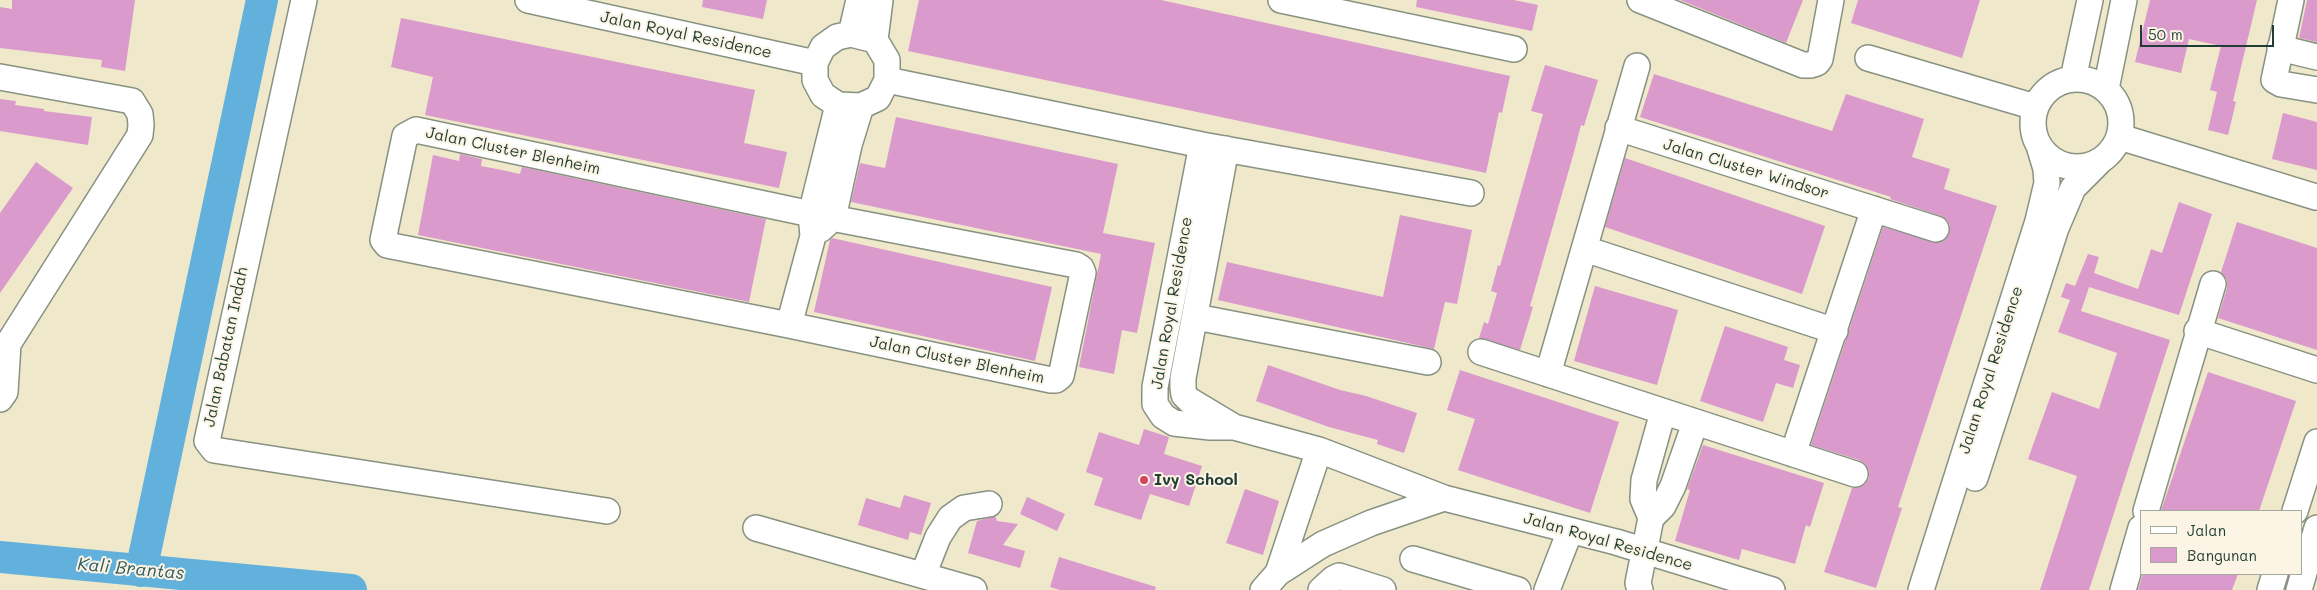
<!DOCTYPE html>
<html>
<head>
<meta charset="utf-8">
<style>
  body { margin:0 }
  #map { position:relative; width:2317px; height:590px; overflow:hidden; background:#efe8cb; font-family:Mali,sans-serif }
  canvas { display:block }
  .legend { position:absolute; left:2140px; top:510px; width:162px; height:65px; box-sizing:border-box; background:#fcf5e5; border:1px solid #a4ab9e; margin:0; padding:6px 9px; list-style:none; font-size:15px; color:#1f3d34 }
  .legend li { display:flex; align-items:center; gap:10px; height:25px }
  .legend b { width:25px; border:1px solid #a4ab9e }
  .scale { position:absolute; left:2140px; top:25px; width:134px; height:22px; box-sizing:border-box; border:2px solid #1f3d34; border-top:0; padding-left:6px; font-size:15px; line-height:18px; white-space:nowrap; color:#1f3d34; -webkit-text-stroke:4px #fcf5e5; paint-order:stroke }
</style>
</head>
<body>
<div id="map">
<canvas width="2317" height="590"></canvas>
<ul class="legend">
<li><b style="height:6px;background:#fff"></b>Jalan</li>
<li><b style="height:14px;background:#da9acc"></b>Bangunan</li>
</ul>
<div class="scale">50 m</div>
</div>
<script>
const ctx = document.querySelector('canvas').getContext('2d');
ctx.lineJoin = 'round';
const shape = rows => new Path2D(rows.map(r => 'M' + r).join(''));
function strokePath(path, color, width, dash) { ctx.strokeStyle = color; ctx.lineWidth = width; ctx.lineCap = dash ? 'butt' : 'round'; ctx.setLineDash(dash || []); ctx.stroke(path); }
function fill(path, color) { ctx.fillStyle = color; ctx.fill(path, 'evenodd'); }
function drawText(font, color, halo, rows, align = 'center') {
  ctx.font = font + ' Mali,sans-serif'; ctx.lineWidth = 4; ctx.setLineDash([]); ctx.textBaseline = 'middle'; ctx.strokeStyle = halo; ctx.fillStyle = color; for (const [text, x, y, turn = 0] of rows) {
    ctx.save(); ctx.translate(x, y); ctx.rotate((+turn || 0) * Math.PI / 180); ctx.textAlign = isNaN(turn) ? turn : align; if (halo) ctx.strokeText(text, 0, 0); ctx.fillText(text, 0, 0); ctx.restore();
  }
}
const river = shape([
  [0,557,351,590],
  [141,571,262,0]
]);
const building = shape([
  [12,0,135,0,125,71,101,67,102,60,0,48,0,7,12,9],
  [703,0,767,0,763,19,702,7],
  [919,0,1161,0,1510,76,1502,113,1499,112,1486,173,908,51],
  [1417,0,1514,0,1538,5,1532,31,1416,7],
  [1680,0,1803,0,1786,43],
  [1858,0,1980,0,1962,58,1851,23],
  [2150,0,2257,0,2233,101,2236,102,2228,135,2208,130,2217,92,2210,90,2221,46,2189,39,2181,73,2135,62],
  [2307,0,2317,0,2317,42,2299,38],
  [401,18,755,90,744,143,787,152,779,188,425,115,433,77,391,67],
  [1545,65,1598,80,1584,126,1581,125,1574,152,1530,306,1533,307,1520,350,1479,338,1484,322,1488,324,1497,293,1491,291,1498,265,1500,266,1543,114,1531,111],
  [1654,74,1832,131,1846,94,1924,119,1912,157,1950,169,1944,189,1997,206,1898,507,1902,508,1876,588,1824,572,1852,488,1858,488,1865,484,1869,478,1869,471,1865,464,1859,460,1811,445,1883,227,1939,243,1945,240,1949,234,1950,225,1947,220,1941,216,1890,199,1891,197,1640,117],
  [0,99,16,101,15,105,44,109,44,111,92,117,88,145,0,131],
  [2283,113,2317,122,2317,170,2272,159],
  [896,117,1118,164,1103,233,1155,243,1137,333,1122,330,1114,374,1079,367,1101,254,851,202,860,163,885,168],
  [460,154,482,159,481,166,502,170,520,174,522,167,766,219,749,302,418,235,433,155,459,161],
  [1625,158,1825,226,1802,294,1605,227],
  [36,162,73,188,0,293,0,213],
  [2179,202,2212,214,2179,315,2089,287,2081,311,2170,340,2089,590,2040,590,2077,476,2028,459,2052,392,2099,409,2117,353,2058,332,2070,300,2061,297,2066,283,2075,286,2088,254,2099,257,2094,273,2138,289,2151,249,2162,253],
  [1400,215,1472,230,1457,304,1445,302,1434,349,1218,300,1227,262,1383,297],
  [2237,222,2317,248,2317,350,2218,318,2227,288,2227,280,2221,272],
  [832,238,1052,287,1035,361,814,312,830,240],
  [1595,286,1678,310,1657,385,1574,361],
  [1725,326,1788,347,1784,360,1800,365,1793,388,1776,383,1763,422,1700,401],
  [1268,365,1340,390,1366,396,1417,413,1404,453,1377,444,1378,440,1329,427,1256,401],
  [1460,370,1619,422,1590,513,1458,470,1475,419,1447,410],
  [2208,372,2296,401,2259,511,2161,511],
  [1144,429,1169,437,1164,454,1202,466,1189,506,1150,494,1141,520,1094,505,1103,478,1086,472,1099,432,1139,445],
  [1703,445,1824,483,1810,527,1806,525,1795,564,1742,549,1739,560,1675,541,1690,490,1687,489],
  [1245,489,1279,501,1263,555,1226,543],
  [904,495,931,503,921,535,910,532,908,540,858,525,866,498,900,508],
  [1027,497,1065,514,1057,531,1020,514],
  [995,516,997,521,1018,524,1003,545,1025,551,1020,568,968,553,977,521],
  [1059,557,1156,587,1155,590,1060,590,1050,587],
  [2143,574,2238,574,2232,590,2138,590]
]);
const minor = shape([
  [304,0,207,441,214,450,607,511],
  [528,0,815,63],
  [1281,0,1514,49],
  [1640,0,1803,65,1811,65,1817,63,1820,59,1831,0],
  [2291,0,2274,80,2281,84,2317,90],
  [851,34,875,40,887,60,887,80,878,98,861,106,838,105,823,95,815,80,815,63,823,47,837,37,851,34],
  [851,34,859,0],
  [875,40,880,0],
  [2280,48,2317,57],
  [1868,58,2035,107],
  [0,77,132,101,140,114,141,125,140,135,8,344,5,392,0,399],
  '2033 123a44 44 0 1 1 88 0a44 44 0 1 1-88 0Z',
  [2073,79,2090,0],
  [887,80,1202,145,1471,193],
  [2106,89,2124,0],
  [1618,128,1936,229],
  [416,130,811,214,1076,265,1081,268,1083,273,1061,376,1056,380,1051,380,789,325,387,245,383,240,405,136,416,130],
  [2120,137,2316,197],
  [1202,145,1155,387,1155,404,1163,416,1174,423,1210,427,1234,427,1189,400,1184,395,1183,388,1183,378,1226,149],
  [821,229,833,218,849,145,861,106],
  [1585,249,1835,331],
  [1196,317,1428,362],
  [789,325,813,236,811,214,838,105],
  [2197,331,2317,370],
  [1481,352,1855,474],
  [1548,374,1637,66],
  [1234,427,1319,450,1444,498,1616,542,1772,590],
  [1793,454,1874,209],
  [1975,478,2056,228,2073,188,2098,163],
  [2146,511,2213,284],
  [2295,511,2317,442],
  [1651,518,1663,506,1673,486,1695,423],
  [756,528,974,590],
  [1413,559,1518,590],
  [1278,573,1319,450],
  [923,575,938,537,950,518,964,508,989,504],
  [1263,590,1278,573,1323,544,1371,523,1444,498],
  [1321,590,1333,579,1339,576,1383,590],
  [1547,590,1570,531],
  [1640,590,1638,583,1651,518,1643,499,1644,480,1663,412],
  [1921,590,2038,221,2047,183,2046,169,2040,149],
  [2123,590,2141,528],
  [2270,590,2275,574],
  [2299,590,2317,528]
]);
const markers = [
  [1144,480,5,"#d1495b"]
];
const streetNames = [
  ["Jalan Royal Residence",686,35,12],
  ["Jalan Cluster Blenheim",513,151,12],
  ["Jalan Cluster Windsor",1746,169,17],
  ["Jalan Royal Residence",1172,303,-80],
  ["Jalan Babatan Indah",226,347,-78],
  ["Jalan Cluster Blenheim",957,360,12],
  ["Jalan Royal Residence",1991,370,-72],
  ["Jalan Royal Residence",1608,542,16]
];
const poiNames = [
  ["Ivy School",1154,480]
];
const waterNames = [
  ["Kali Brantas",131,569,5]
];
strokePath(river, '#61b1dc', 32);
fill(building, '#da9acc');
strokePath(minor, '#879280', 28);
strokePath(minor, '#fff', 25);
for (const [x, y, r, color] of markers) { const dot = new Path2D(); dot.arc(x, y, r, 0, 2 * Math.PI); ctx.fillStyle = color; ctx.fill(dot); strokePath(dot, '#fcf5e5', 2); }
drawText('16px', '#1f3d34', '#fcf5e5', streetNames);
drawText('bold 16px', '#1f3d34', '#fcf5e5', poiNames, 'left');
drawText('italic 18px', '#305a5e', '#fcf5e5', waterNames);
</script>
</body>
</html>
